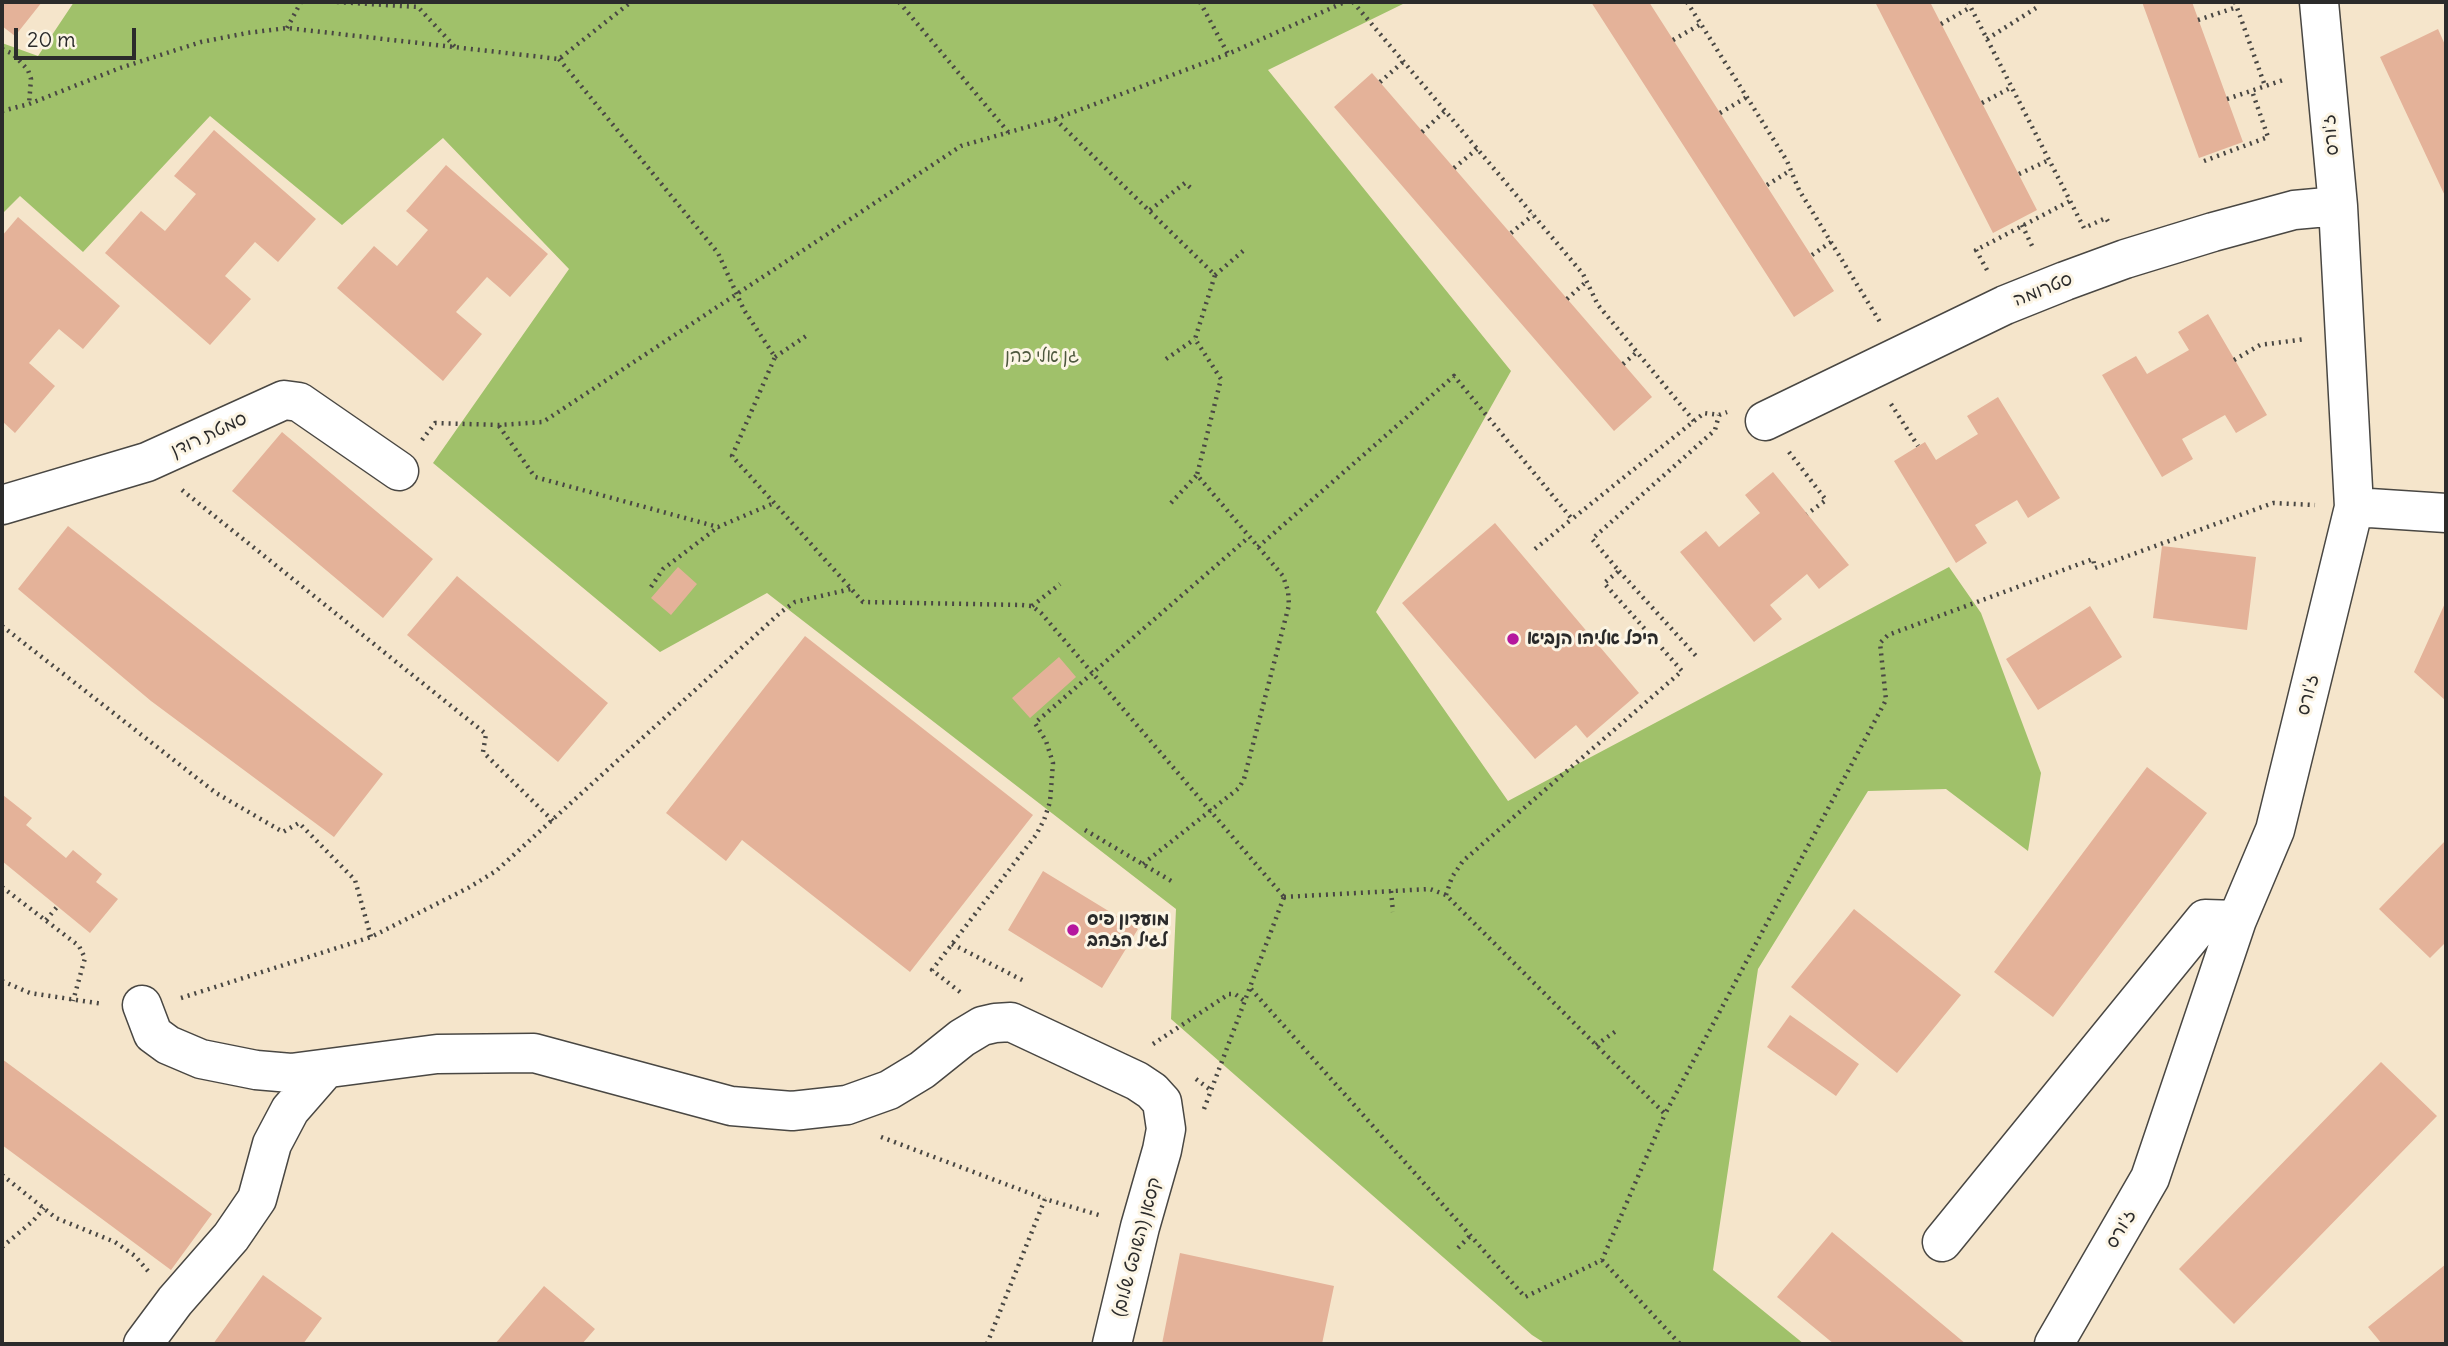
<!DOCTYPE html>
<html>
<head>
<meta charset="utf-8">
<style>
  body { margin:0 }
  #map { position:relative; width:2448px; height:1346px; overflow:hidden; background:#f5e5cb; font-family:Delius,sans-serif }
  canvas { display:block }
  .frame { position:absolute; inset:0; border:4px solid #2b2b2b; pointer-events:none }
  .scale { position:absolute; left:14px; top:28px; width:122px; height:32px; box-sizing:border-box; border:4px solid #2b2b2b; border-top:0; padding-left:9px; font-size:21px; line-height:24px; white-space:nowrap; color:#2b2b2b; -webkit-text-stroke:5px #fcf5e5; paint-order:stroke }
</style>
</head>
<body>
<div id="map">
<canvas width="2448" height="1346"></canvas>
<div class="frame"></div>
<div class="scale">20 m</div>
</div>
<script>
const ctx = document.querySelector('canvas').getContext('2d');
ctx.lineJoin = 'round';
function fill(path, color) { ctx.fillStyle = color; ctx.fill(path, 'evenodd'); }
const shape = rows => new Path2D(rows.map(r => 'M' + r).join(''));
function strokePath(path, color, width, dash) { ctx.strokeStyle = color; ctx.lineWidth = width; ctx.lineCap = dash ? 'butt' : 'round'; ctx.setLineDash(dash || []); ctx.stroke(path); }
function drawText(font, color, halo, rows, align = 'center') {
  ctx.font = font + ' Delius,"Playpen Sans Hebrew",sans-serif'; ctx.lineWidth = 6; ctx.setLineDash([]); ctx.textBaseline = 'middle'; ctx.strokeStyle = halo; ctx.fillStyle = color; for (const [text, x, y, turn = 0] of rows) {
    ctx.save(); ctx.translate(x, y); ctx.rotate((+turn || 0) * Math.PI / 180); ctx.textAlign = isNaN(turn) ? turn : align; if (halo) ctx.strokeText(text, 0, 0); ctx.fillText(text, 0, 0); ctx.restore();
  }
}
const green = shape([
  [74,2,1407,2,1268,70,1511,371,1376,612,1508,801,1949,567,1981,613,2041,773,2028,851,1946,789,1868,791,1758,969,1713,1270,1804,1344,1546,1344,1532,1335,1171,1019,1176,909,767,593,660,652,433,463,569,269,443,138,342,225,210,116,83,252,20,196,2,214,2,43,38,56]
]);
const building = shape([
  [2,2,42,2,15,36,2,26],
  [1591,2,1649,2,1834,291,1794,317],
  [1875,2,1930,2,2037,210,1993,233],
  [2142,2,2192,2,2243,142,2199,158],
  [2438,29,2446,47,2446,198,2380,57],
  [1372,73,1652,397,1614,431,1334,107],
  [214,130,316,219,278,262,255,242,225,276,251,299,210,345,105,253,141,211,165,231,196,194,174,176],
  [446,165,548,254,510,297,487,277,456,312,482,334,443,381,337,288,374,246,397,266,428,230,406,211],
  [18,217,120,306,83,349,59,329,29,363,55,386,15,433,2,421,2,236],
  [2208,314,2267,415,2236,433,2225,415,2182,439,2193,459,2162,477,2102,375,2136,356,2147,374,2189,350,2178,332],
  [1998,397,2060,498,2028,518,2017,500,1975,525,1987,543,1956,563,1894,461,1925,442,1936,460,1978,434,1967,416],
  [282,432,433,559,383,618,232,491],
  [1773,472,1849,565,1819,589,1807,574,1770,605,1782,619,1754,642,1680,552,1706,531,1719,547,1760,513,1745,495],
  [1495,523,1639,693,1587,738,1576,725,1535,759,1402,603],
  [68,526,383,774,334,837,151,701,18,589],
  [2162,546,2256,557,2247,630,2153,618],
  [678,567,697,584,671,615,651,598],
  [457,576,608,703,558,762,407,635],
  [2446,601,2446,701,2414,672],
  [2090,606,2122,657,2038,710,2006,659],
  [805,636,1033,815,910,972,742,840,726,861,666,813],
  [1059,657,1076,677,1030,718,1012,698],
  [2147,767,2207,813,2053,1017,1994,972],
  [3,795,32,818,26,825,66,858,73,850,102,874,96,882,118,899,90,933,2,861],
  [2446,840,2446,942,2430,958,2379,909],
  [1043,871,1138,929,1102,988,1008,930],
  [1854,909,1961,995,1897,1073,1791,987],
  [1790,1015,1859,1064,1836,1096,1767,1047],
  [2,1059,212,1214,171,1270,2,1145],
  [2381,1062,2437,1116,2234,1324,2179,1269],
  [1832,1232,1966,1344,1834,1344,1777,1297],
  [1180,1253,1334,1286,1322,1344,1162,1344],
  [2446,1264,2446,1344,2382,1344,2368,1327],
  [263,1275,322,1318,303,1344,213,1344],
  [544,1286,595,1329,582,1344,495,1344]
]);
const path = shape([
  [337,2,418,7,455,47],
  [899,2,1009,133],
  [1200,2,1228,54],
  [1353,2,1583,274,1598,305,1694,421],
  [1687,2,1787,161,1799,190,1880,322],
  [1968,2,2084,228,2106,218,2109,223],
  [2235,2,2265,86],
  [2198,20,2237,7],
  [1941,24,1971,7],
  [287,28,301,2],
  [1987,39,2036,8],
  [1673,40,1701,24],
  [2,49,13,54,28,70,31,79,29,104],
  [559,59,718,253,744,310,775,357,732,456,863,602,1022,605,1032,606,1041,613,1284,897],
  [1380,82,1403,62],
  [2227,99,2286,79],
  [1982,103,2012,87],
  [2,111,29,104,120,68,201,42,247,33,287,28,559,59,631,2],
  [1720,113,1747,97],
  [1055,119,1215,275,1195,339,1221,379,1197,475,1283,576,1288,591,1289,605,1244,779,1239,788,1143,864],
  [1422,132,1445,111],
  [2204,161,2268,137,2252,91],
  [1454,168,1477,149],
  [2019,174,2049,160],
  [1767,185,1791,170],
  [1150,210,1185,183,1192,189],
  [2022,225,2034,250],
  [1511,233,1533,215],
  [1812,255,1831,242],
  [1987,270,1976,250,2070,201],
  [1215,275,1243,251],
  [1567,299,1587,281],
  [775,357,806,336],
  [1166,359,1195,339],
  [2234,360,2260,345,2306,339],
  [1623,364,1637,352],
  [1891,404,1918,446],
  [499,426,535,477,718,527,774,503],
  [422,440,435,423,499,425,543,422,961,146,1055,119,1228,54,1345,2],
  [1789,452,1826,500,1807,514],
  [182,490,486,734,483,752,553,821],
  [1171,503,1197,475],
  [1258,547,1454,376,1572,519,1704,413,1719,415,1727,412],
  [1535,549,1572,519],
  [1619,571,1698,658],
  [651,587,663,569,717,528],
  [1032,606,1060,584],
  [2,626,216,793,283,832,299,823,355,880,371,937],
  [1085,830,1173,882],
  [2,887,79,946,85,958,73,1001],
  [1391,891,1393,912],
  [1446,895,1452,877,1463,861,1682,671,1604,583,1619,571,1592,539,1715,430,1719,415],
  [1284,897,1430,889,1446,895,1665,1114,1886,700,1880,643,1888,635,2093,559,2095,568,2273,503,2315,505],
  [46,920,57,907],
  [952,944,1024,981],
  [2,981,30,993,103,1004],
  [1251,989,1525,1297,1602,1260,1665,1114],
  [960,992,932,970,1036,835,1044,820,1050,802,1053,763,1046,741,1035,723,1249,537],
  [181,998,371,937,468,888,496,871,781,612,795,602,851,589],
  [1153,1044,1229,994,1235,994,1246,1002],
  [1596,1045,1619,1029],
  [1196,1079,1212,1091],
  [1204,1109,1284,897],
  [881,1137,1045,1199],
  [2,1175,56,1218,115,1242,135,1256,148,1271],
  [2,1247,33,1221,44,1208],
  [1458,1248,1470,1236],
  [1602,1260,1680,1344],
  [987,1344,1045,1199,1102,1216]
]);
const minor = shape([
  [1765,421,2005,305,2065,281,2125,259,2213,232,2294,210,2338,206],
  [2,505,147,462,284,400,299,402,399,471],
  [2354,507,2446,513],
  [142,1005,153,1034,168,1045,201,1059,256,1070,291,1073,437,1054,534,1053,731,1106,792,1111,847,1105,889,1090,922,1070,962,1038,982,1026,995,1023,1011,1022,1137,1081,1152,1091,1162,1102,1166,1129,1162,1150,1140,1227,1112,1344],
  [1942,1242,2205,919,2237,920],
  [143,1344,175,1301,231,1237,257,1199,272,1144,290,1110,324,1071],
  [2054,1344,2150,1178,2237,920,2275,830,2354,507,2338,206,2319,2]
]);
const markers = [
  [1513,639,7,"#b5179e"],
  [1073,930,7,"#b5179e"]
];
const streetNames = [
  ["ז'ורס",2331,135,-96],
  ["סטרומה",2043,290,-22],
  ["סמטת רודן",209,435,-25],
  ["ז'ורס",2308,695,-76],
  ["ז'ורס",2121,1229,-60],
  ["קסאן (השופט שלום)",1137,1247,-75]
];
const parkNames = [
  ["גן אלי כהן",1042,357]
];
const poiNames = [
  ["היכל אליהו הנביא",1527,639],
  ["מועדון פיס",1087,920],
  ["לגיל הזהב",1087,941]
];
fill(green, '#a0c16a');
fill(building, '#e4b299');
strokePath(minor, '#494743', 41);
strokePath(path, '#494743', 4.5, [2, 5]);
strokePath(minor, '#fff', 38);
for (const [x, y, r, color] of markers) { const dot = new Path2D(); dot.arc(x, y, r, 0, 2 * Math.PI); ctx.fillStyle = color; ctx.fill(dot); strokePath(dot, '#fcf5e5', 2.5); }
drawText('18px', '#2b2b2b', '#fcf5e5', streetNames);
drawText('18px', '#4e583e', '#fcf5e5', parkNames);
drawText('bold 18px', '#2b2b2b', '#fcf5e5', poiNames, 'left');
</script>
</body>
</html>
